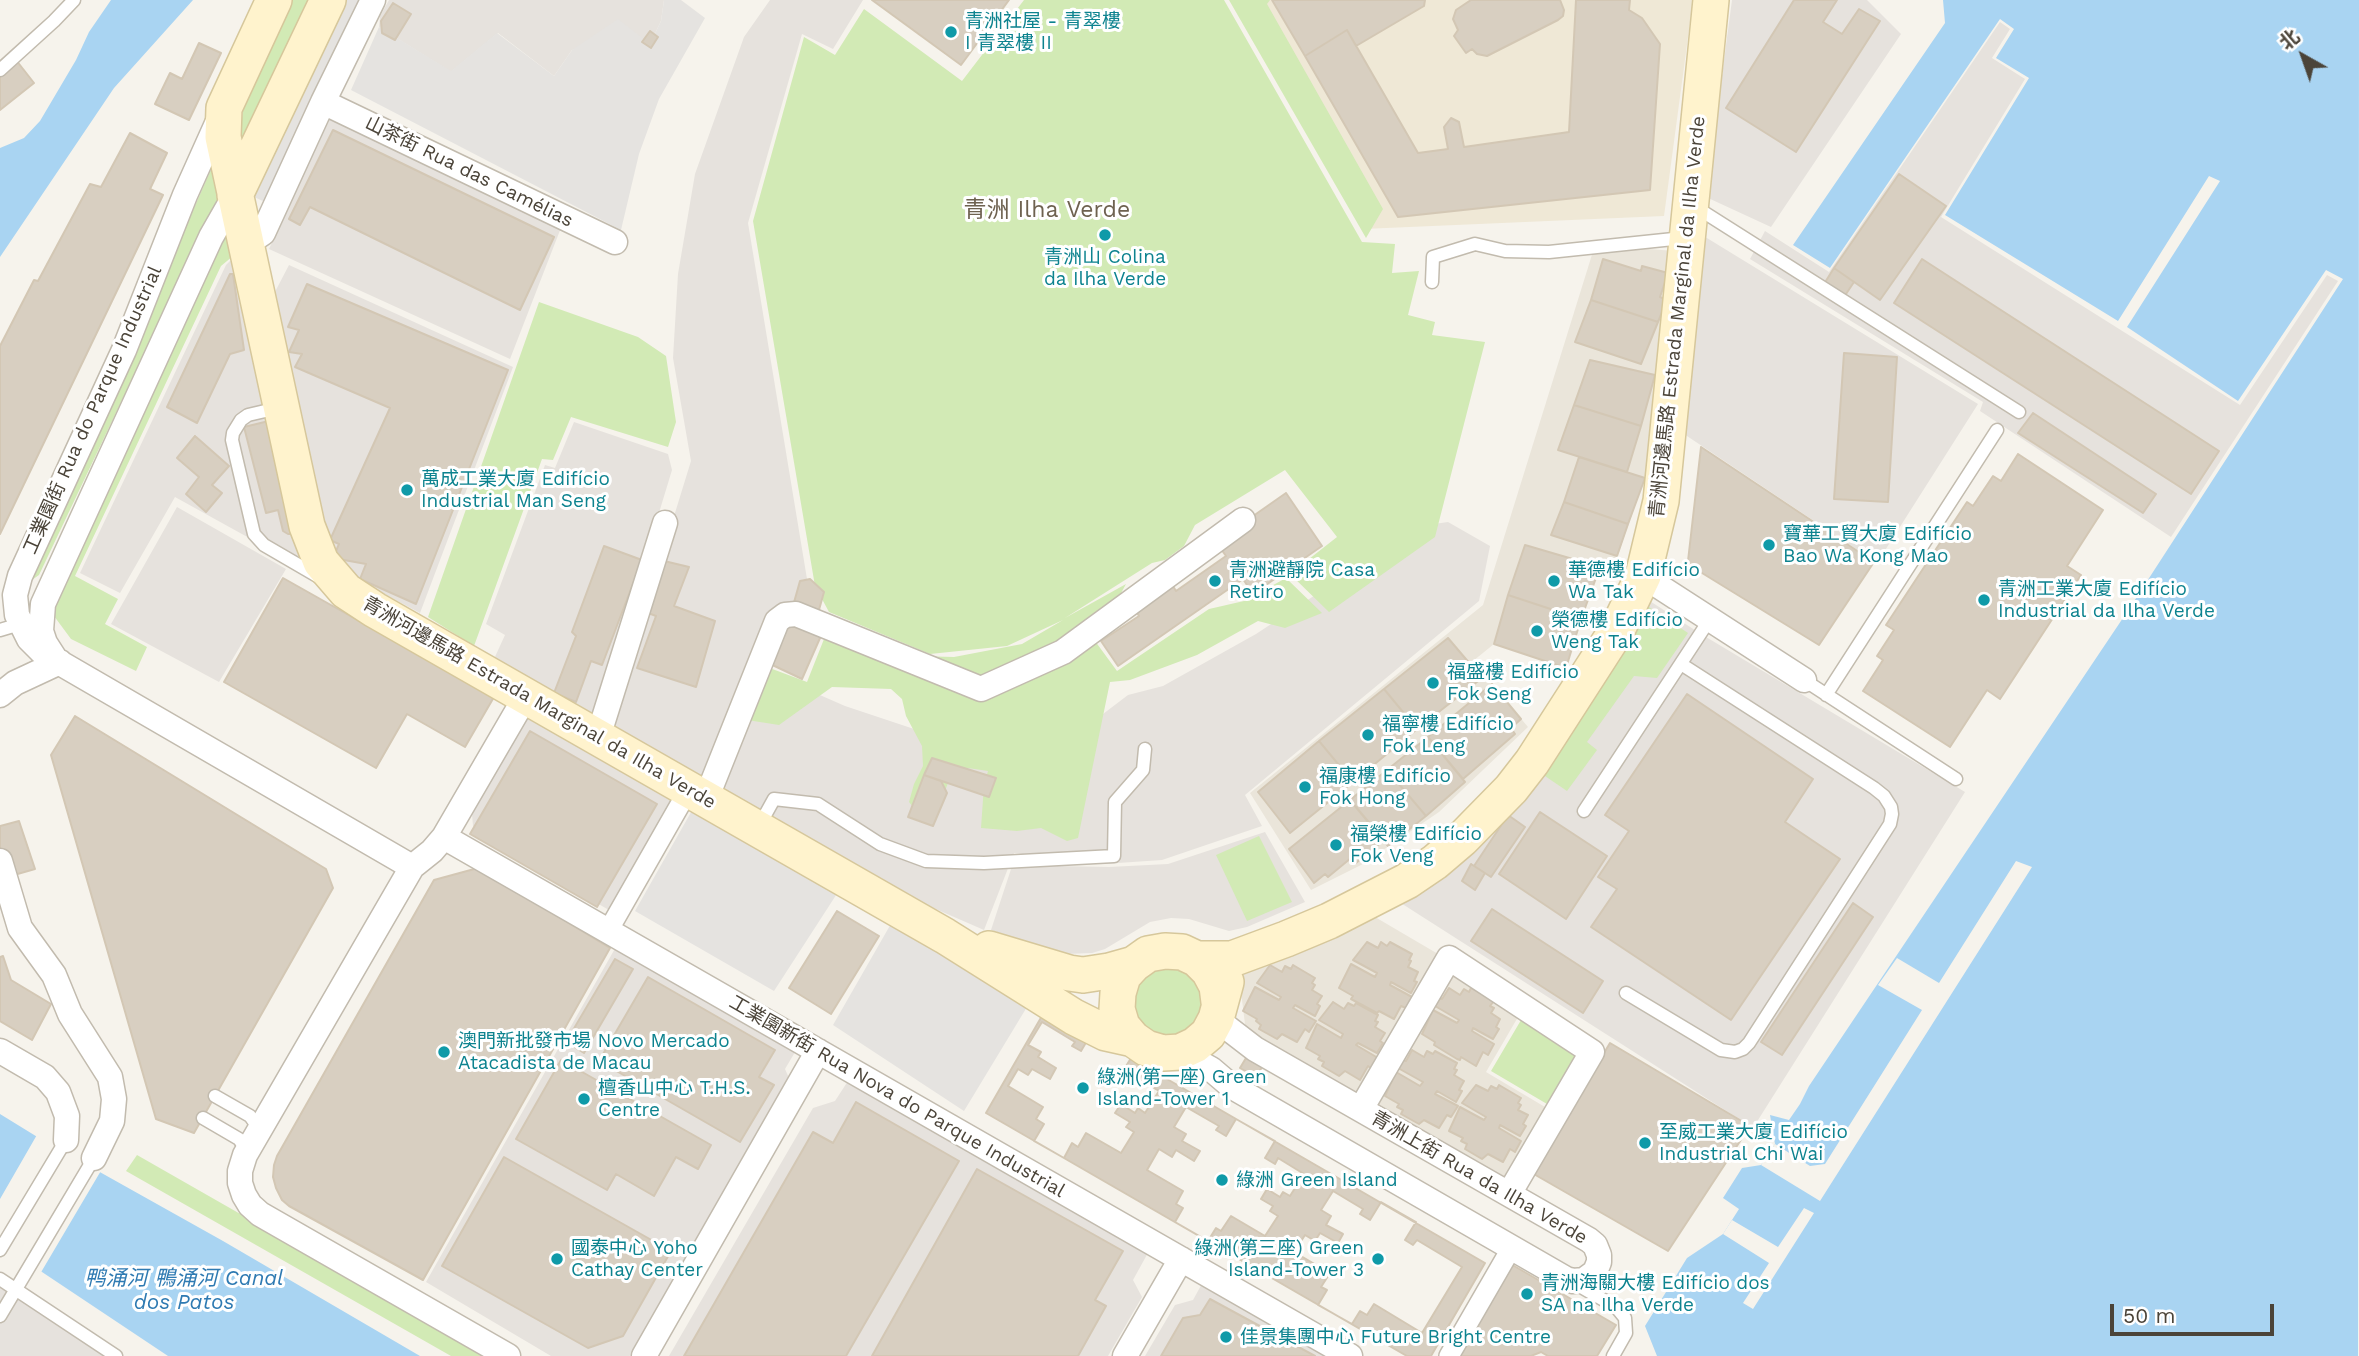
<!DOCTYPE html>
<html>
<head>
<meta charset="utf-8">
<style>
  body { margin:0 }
  #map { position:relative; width:2359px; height:1356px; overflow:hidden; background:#f6f3ec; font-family:"Work Sans","Noto Sans SC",sans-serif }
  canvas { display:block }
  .north { position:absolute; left:2268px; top:21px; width:70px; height:70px; -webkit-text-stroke:5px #fff; paint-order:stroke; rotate:320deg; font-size:19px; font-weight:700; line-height:28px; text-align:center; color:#4b4439 }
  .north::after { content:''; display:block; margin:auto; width:24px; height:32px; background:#4b4439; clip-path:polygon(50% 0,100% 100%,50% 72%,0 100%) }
  .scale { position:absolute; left:2110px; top:1304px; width:164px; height:32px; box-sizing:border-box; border:4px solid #4b4439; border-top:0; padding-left:9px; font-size:21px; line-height:24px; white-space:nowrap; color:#4b4439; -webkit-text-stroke:5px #fff; paint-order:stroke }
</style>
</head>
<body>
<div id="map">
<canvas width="2359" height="1356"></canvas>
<div class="north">北</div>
<div class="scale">50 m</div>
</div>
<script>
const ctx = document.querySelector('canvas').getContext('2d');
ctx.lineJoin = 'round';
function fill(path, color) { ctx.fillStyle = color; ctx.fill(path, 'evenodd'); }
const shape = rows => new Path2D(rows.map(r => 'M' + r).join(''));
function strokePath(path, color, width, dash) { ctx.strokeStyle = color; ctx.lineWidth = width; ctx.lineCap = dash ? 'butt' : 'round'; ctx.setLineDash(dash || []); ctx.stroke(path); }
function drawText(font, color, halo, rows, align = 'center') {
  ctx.font = font + ' "Work Sans","Noto Sans SC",sans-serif'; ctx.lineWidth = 6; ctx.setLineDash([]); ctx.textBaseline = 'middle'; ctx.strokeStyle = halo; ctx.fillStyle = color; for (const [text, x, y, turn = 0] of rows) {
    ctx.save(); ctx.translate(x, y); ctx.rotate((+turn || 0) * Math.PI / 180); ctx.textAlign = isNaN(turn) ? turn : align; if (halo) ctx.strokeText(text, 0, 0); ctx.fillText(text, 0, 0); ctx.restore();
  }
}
const residential = shape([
  [1595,245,1675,251,1645,478,1612,572,1599,567,1566,668,1494,644,1473,661,1528,727,1439,812,1361,865,1311,890,1250,793,1483,605],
  [1375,917,1525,1005,1486,1072,1545,1107,1501,1182,1246,1032,1241,992,1244,974,1334,939]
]);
const industrial = shape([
  [389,0,664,0,661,21,650,44,572,50,554,76,498,33,451,72,379,27,380,16],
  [770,0,863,0,833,49,802,34,748,223,807,579,821,611,790,603,704,782,609,727,691,461,673,358,678,274,695,174,744,37],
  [1732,0,1867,0,1901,34,1771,227,1706,197],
  [2000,22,2010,29,1992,58,2025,79,1941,217,2240,405,2327,275,2338,281,2171,537,1980,411,1983,402,1750,259,1765,231,1829,272],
  [333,112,564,220,510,359,269,249],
  [1702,235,1978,404,1877,563,1684,434],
  [230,261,236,262,302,553,298,565,175,497,120,593,80,573,226,265],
  [289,265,513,367,420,613,351,576,336,565,265,311],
  [574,422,668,454,672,470,596,720,494,659,505,635,486,624,545,465,555,468],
  [177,507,286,569,219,682,111,624],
  [1448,522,1490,546,1479,601,1245,795,1262,826,1162,860,1103,864,1014,853,984,930,899,893,713,787,765,671,845,706,929,734,1061,746,1128,695,1163,686,1256,634,1420,526],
  [1642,596,1701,634,1965,792,1753,1128,1393,898,1415,887],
  [533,709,683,797,616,914,483,838,473,826,472,814],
  [1265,832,1305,902,1247,927,1229,931,1189,919,1171,918,1150,922,1105,949,1092,953,1066,954,991,930,1014,860,1057,866,1109,867,1168,864],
  [617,945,798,1047,785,1069,792,1085,635,1354,629,1356,551,1356,426,1282],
  [848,1081,1149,1251,1133,1280,1142,1297,1108,1356,669,1356,813,1108,835,1101],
  [0,1279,116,1356,0,1356],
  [1204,1280,1338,1356,1145,1356,1175,1305,1193,1300]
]);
const education = shape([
  [1239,0,1693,0,1664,216,1363,229]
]);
const green = shape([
  [292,0,309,0,241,151,237,148,244,105],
  [1024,0,1224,0,1362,242,1395,244,1392,273,1419,271,1408,315,1435,322,1432,335,1485,342,1435,537,1329,612,1290,574,1337,537,1285,470,1195,525,1184,546,1165,560,1152,563,1065,618,1126,584,1095,641,1117,671,1209,609,1244,601,1286,578,1322,613,1285,628,1258,621,1197,655,1130,680,1110,682,1078,838,1067,841,1041,828,1017,831,981,828,984,785,988,771,968,768,950,778,939,806,920,815,909,802,914,784,923,766,922,746,906,716,902,699,891,689,832,687,779,725,747,720,767,667,807,682,826,634,917,656,954,657,1022,644,1063,620,1007,646,930,654,829,612,815,586,753,221,804,37,835,55,864,9,962,81],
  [1229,0,1270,0,1267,4,1383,209,1366,238],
  [220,149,219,185,217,200,39,575,29,582],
  [231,222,233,256,221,266,75,576,118,599,105,624,147,647,136,671,71,639,54,616,57,597],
  [539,302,638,337,666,356,676,422,668,447,571,417,553,460,542,459,474,646,428,617],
  [1646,605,1688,633,1657,678,1634,676,1587,742,1597,750,1567,791,1542,774],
  [1259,836,1292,902,1247,921,1216,855],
  '1134 1002a35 35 0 1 1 70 0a35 35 0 1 1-70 0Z',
  [1524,1015,1579,1052,1547,1104,1491,1071],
  [137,1155,489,1356,451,1356,126,1171]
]);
const parking = shape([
  [342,0,362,0,267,203,250,195],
  [664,0,681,0,705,18,659,99,639,154,621,230,351,90,379,27,451,71,497,33,554,76,572,50,618,19,650,44,661,21],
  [694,807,840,889,774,991,635,911],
  [892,922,1030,1002,964,1111,833,1025]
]);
const water = shape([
  [111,0,193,0,114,88,0,257,0,148,24,138,40,121,76,60,89,32],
  [1943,0,2359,0,2358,1356,1657,1356,1645,1326,1687,1258,1723,1234,1739,1209,1723,1198,1742,1168,1761,1165,1775,1144,1770,1115,1789,1120,1800,1104,1809,1086,2129,609,2343,279,2326,270,2238,401,2127,327,2220,181,2209,176,2118,321,1945,215,2029,78,1996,58,2014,29,2000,19,1830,268,1793,245,1945,23],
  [0,1114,39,1138,223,1241,420,1356,168,1356,0,1244]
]);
const pier = shape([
  [2016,861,2032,867,1820,1201,1761,1165,1775,1144,1810,1166,1825,1164,1922,1010,1878,985,1897,958,1939,983],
  [38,1133,102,1169,40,1274,0,1248,0,1199],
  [1804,1208,1814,1213,1753,1309,1743,1303,1769,1263,1723,1234,1732,1220,1778,1247]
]);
const building = shape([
  [872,0,1009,0,961,65,872,0],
  [1272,0,1425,0,1424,6,1356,46,1347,30,1305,56,1272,0],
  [1471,0,1560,0,1564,10,1563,16,1558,20,1487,56,1477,54,1472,49,1466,53,1454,36,1458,30,1453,19,1456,10,1471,0],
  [1576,0,1630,0,1629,10,1642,18,1660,44,1650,190,1398,217,1305,56,1347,30,1418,153,1448,149,1444,127,1451,118,1459,122,1464,147,1569,132,1576,0],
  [1794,0,1837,0,1823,22,1842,34,1859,9,1880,21,1796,152,1726,108,1794,0],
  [393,3,411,14,395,40,382,33,381,21,393,3],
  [650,31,658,37,651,48,642,42,650,31],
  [199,43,221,53,189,120,155,104,170,73,182,79,199,43],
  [16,60,34,83,0,110,0,73,16,60],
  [333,130,554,237,520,310,310,207,300,225,289,219,333,130],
  [130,133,167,153,150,189,163,195,0,534,0,346,34,280,38,281,90,184,101,187,130,133],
  [1899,174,1946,206,1880,300,1834,268,1899,174],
  [1603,259,1641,271,1642,266,1668,273,1660,297,1667,300,1658,322,1591,300,1603,259],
  [1922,259,2219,451,2191,494,1894,303,1922,259],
  [1834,268,1854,282,1844,297,1824,284,1834,268],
  [230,274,233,274,244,350,230,354,197,423,167,407,230,274],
  [307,284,508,370,416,604,360,579,366,564,333,558,339,544,330,540,390,408,295,367,302,354,289,352,299,330,288,327,307,284],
  [1591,300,1658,322,1641,364,1575,342,1591,300],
  [1844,353,1897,357,1888,502,1834,499,1844,353],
  [1590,360,1655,375,1641,426,1574,405,1590,360],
  [1574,405,1641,426,1627,472,1558,450,1574,405],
  [2033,413,2156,494,2143,513,2018,433,2033,413],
  [273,420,293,534,288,534,283,531,278,510,266,513,244,427,273,420],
  [195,436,229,466,212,485,222,493,206,512,186,494,199,477,177,458,195,436],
  [1701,447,1874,562,1819,645,1689,565,1688,561,1701,447],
  [2018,454,2103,510,2067,566,2081,575,2000,699,1987,690,1950,747,1863,691,1883,660,1877,656,1894,630,1886,625,1967,502,1973,506,1993,476,2001,481,2018,454],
  [1579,457,1645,478,1628,524,1564,502,1579,457],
  [1286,493,1322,546,1253,594,1243,579,1118,666,1101,641,1139,616,1134,608,1171,583,1176,591,1226,556,1216,542,1286,493],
  [1564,502,1628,524,1617,556,1551,535,1564,502],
  [1525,545,1600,567,1581,619,1508,595,1525,545],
  [604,546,642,560,602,665,591,661,576,702,554,693,576,636,572,632,604,546],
  [660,560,689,567,674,606,715,621,696,687,637,668,656,616,643,611,660,560],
  [283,578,494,697,465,747,407,714,376,768,224,682,283,578],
  [810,579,824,592,817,617,793,606,800,581,810,579],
  [1508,595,1581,619,1566,668,1494,644,1508,595],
  [786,613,817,632,820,638,802,679,764,661,786,613],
  [1448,638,1482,678,1417,729,1384,689,1448,638],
  [1492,684,1521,719,1511,728,1515,734,1463,779,1428,737,1492,684],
  [1384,689,1417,729,1353,782,1319,741,1384,689],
  [1687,694,1813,779,1785,822,1840,859,1731,1020,1591,927,1617,889,1598,877,1629,831,1605,815,1687,694],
  [75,716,326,869,333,888,194,1133,156,1119,51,755,75,716],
  [530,731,657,804,597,907,470,834,530,731],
  [1428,737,1465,782,1426,816,1387,770,1428,737],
  [1319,741,1353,782,1290,833,1258,792,1319,741],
  [932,758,996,778,989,797,924,775,932,758],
  [1387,770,1426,816,1388,846,1350,800,1387,770],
  [924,775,941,781,947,793,933,826,908,817,924,775],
  [1350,800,1384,840,1356,863,1351,858,1328,877,1325,874,1314,883,1289,849,1350,800],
  [1540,812,1607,856,1566,919,1499,874,1540,812],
  [1508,815,1525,827,1491,877,1474,866,1508,815],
  [19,821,35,869,0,879,0,826,19,821],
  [1471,864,1485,873,1475,890,1462,881,1471,864],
  [478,868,610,948,423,1280,289,1206,282,1200,276,1188,273,1177,274,1165,277,1156,434,880,478,868],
  [1853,903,1873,917,1782,1055,1761,1042,1853,903],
  [1492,909,1603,981,1583,1013,1471,941,1492,909],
  [837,911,879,936,831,1014,789,988,837,911],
  [1367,942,1378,948,1381,942,1387,946,1390,942,1412,954,1409,960,1411,961,1408,967,1418,972,1414,981,1417,982,1411,993,1391,982,1390,985,1412,997,1406,1008,1401,1006,1394,1019,1379,1011,1377,1013,1351,999,1353,996,1339,988,1351,964,1375,977,1377,973,1353,960,1367,942],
  [3,956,11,980,51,1004,32,1040,0,1021,0,957,3,956],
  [615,959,633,969,584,1053,566,1042,615,959],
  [1270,965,1282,972,1285,966,1291,969,1293,965,1315,978,1312,983,1315,985,1312,990,1322,996,1317,1004,1320,1006,1315,1016,1295,1005,1293,1008,1316,1021,1309,1032,1305,1029,1297,1042,1282,1034,1277,1039,1259,1029,1261,1025,1256,1021,1257,1019,1243,1011,1255,987,1279,1000,1281,997,1257,983,1270,965],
  [648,977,775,1050,759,1077,774,1085,740,1142,599,1061,648,977],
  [1449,988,1460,995,1464,989,1469,992,1471,988,1494,1001,1490,1006,1494,1008,1491,1013,1500,1019,1496,1027,1499,1029,1493,1039,1473,1028,1472,1031,1494,1044,1488,1055,1483,1052,1476,1066,1461,1057,1460,1060,1457,1059,1434,1045,1435,1042,1422,1034,1433,1010,1457,1023,1459,1020,1435,1006,1440,998,1442,999,1449,988],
  [1333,1002,1344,1009,1348,1003,1354,1006,1356,1003,1378,1015,1375,1021,1378,1022,1375,1027,1385,1033,1380,1041,1383,1043,1377,1053,1358,1043,1356,1045,1378,1058,1372,1069,1368,1066,1360,1080,1345,1071,1339,1076,1322,1066,1324,1062,1318,1059,1320,1056,1306,1048,1317,1024,1341,1038,1343,1034,1319,1020,1333,1002],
  [1046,1009,1485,1263,1431,1356,1407,1356,986,1113,1046,1009],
  [1042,1022,1075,1042,1072,1046,1081,1051,1091,1034,1131,1058,1122,1073,1129,1077,1131,1074,1159,1091,1145,1113,1138,1108,1135,1113,1121,1104,1115,1113,1130,1122,1126,1127,1134,1132,1121,1153,1086,1133,1078,1147,1072,1143,1064,1158,1034,1141,1044,1124,1036,1119,1043,1107,1008,1086,1018,1069,1028,1075,1032,1069,1050,1079,1056,1068,1038,1057,1041,1052,1028,1045,1042,1022],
  [1610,1043,1750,1126,1668,1251,1532,1173,1610,1043],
  [1412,1050,1424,1057,1427,1051,1433,1054,1435,1051,1457,1063,1454,1069,1457,1070,1454,1075,1464,1081,1459,1090,1462,1091,1456,1102,1437,1091,1435,1094,1458,1106,1451,1117,1447,1115,1439,1128,1424,1120,1419,1124,1401,1114,1403,1110,1397,1107,1399,1104,1385,1096,1396,1072,1420,1086,1423,1082,1398,1068,1403,1060,1406,1061,1412,1050],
  [1246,1058,1262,1067,1256,1077,1240,1068,1246,1058],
  [561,1060,711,1145,698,1169,676,1157,654,1196,616,1174,607,1190,516,1139,561,1060],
  [1476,1085,1488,1091,1491,1086,1497,1089,1499,1085,1521,1098,1518,1103,1521,1105,1518,1110,1528,1115,1523,1124,1526,1126,1520,1136,1500,1125,1499,1128,1521,1141,1515,1152,1510,1149,1503,1162,1488,1154,1482,1159,1465,1149,1467,1144,1461,1141,1463,1138,1449,1131,1460,1107,1484,1120,1486,1117,1462,1103,1476,1085],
  [856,1102,959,1161,846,1356,684,1356,813,1132,833,1143,856,1102],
  [1186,1107,1219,1126,1216,1130,1226,1136,1236,1119,1275,1141,1265,1158,1275,1164,1278,1158,1304,1174,1290,1196,1283,1192,1280,1197,1267,1189,1261,1199,1273,1206,1270,1211,1278,1216,1265,1236,1231,1216,1221,1231,1216,1228,1208,1241,1175,1222,1183,1208,1176,1204,1183,1191,1147,1170,1159,1149,1172,1157,1176,1150,1194,1161,1200,1151,1182,1141,1186,1134,1174,1127,1186,1107],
  [504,1157,671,1251,623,1336,588,1348,442,1266,504,1157],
  [977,1169,1123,1251,1095,1300,1106,1306,1078,1356,872,1356,977,1169],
  [1333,1191,1363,1209,1360,1214,1370,1220,1381,1202,1416,1222,1405,1240,1413,1245,1417,1240,1462,1267,1422,1333,1374,1304,1367,1315,1360,1311,1352,1324,1318,1305,1327,1290,1321,1287,1330,1273,1294,1252,1305,1235,1315,1241,1320,1233,1338,1243,1343,1234,1326,1225,1331,1216,1321,1210,1333,1191],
  [1509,1263,1616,1325,1597,1356,1548,1356,1541,1352,1531,1356,1456,1356,1509,1263],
  [1210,1299,1315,1356,1161,1356,1183,1318,1200,1315,1210,1299]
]);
const service = shape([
  [0,70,54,21,74,0],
  [1694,206,2019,412],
  [1432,282,1433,257,1475,244,1505,251,1549,252,1683,238],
  [278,408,248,415,241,420,233,433,232,440,254,534,264,545,319,577],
  [0,630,20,624],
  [1804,680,1956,779],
  [1826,695,1997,430],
  [1584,811,1710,619],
  [759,826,774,799,818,804,880,844,926,861,984,863,1114,856,1115,802,1143,770,1145,749],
  [1626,993,1721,1050,1735,1052,1743,1049,1749,1043,1890,824,1892,814,1891,807,1884,796,1874,788,1681,664],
  [215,1096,250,1116,260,1130],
  [203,1118,239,1139,247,1151],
  [0,1250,66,1140],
  [0,1279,116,1356],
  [1576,1284,1616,1307,1625,1318,1626,1333,1613,1356],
  [0,1316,94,1158]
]);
const pedestrian = shape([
  [608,931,689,789],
  [1449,1356,1512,1247]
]);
const minor = shape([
  [323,102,615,242],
  [220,117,185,195,124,350,20,576,15,595,17,615,29,639,43,653,412,867],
  [245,240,257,237,263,233,323,102,373,0],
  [1643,576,1804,680],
  [54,657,45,643,41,631,43,604,211,237,235,195],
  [0,695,15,683,60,662],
  [598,737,665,523],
  [706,799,777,621,785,615,796,614,981,689,1063,652,1243,520],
  [444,837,1350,1356],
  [0,861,20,928,54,975,70,1014,110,1077,114,1099,112,1121,94,1158],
  [0,1051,45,1077,58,1092,67,1116,66,1140],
  [1180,1052,1211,1069,1231,1086,1566,1279,1573,1281,1584,1280,1595,1272,1599,1262,1599,1255,1595,1245,1589,1240,1255,1049,1216,1019],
  [1361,1109,1449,958,1592,1052,1509,1194],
  [508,1356,260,1214,250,1205,244,1195,240,1183,240,1171,245,1155,412,867,432,851,444,837,526,696],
  [644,1356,818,1051],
  [1125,1356,1181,1259]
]);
const secondary = shape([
  [274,0,224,108,223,137,307,526,321,562,346,591,375,610,945,936,1074,1017,1106,1033,1133,1039],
  [235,195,328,0],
  [989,949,1069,973,1083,975,1109,971,1134,964,1148,954,1165,951,1182,952,1197,959,1209,971,1217,986,1219,1002],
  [1197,959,1232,959,1286,939,1329,921,1407,881,1435,862,1462,839,1511,789,1532,762,1617,630,1643,576,1661,501,1711,0],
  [1134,964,1123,976,1118,993,1117,1009,1122,1026,1133,1039,1146,1048,1163,1053,1180,1052,1195,1045,1208,1034,1216,1019,1226,982]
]);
const markers = [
  [951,32,7,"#0f9aa8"],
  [1105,235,7,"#0f9aa8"],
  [407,490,7,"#0f9aa8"],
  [1769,545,7,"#0f9aa8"],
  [1215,581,7,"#0f9aa8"],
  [1554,581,7,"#0f9aa8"],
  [1984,600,7,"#0f9aa8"],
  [1537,631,7,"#0f9aa8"],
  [1433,683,7,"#0f9aa8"],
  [1368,735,7,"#0f9aa8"],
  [1305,787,7,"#0f9aa8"],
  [1336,845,7,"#0f9aa8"],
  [444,1052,7,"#0f9aa8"],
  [1083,1088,7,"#0f9aa8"],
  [584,1099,7,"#0f9aa8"],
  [1645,1143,7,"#0f9aa8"],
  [1222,1180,7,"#0f9aa8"],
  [557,1259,7,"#0f9aa8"],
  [1378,1259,7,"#0f9aa8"],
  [1527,1294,7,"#0f9aa8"],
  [1226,1337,7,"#0f9aa8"]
];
const cultureNames = [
  ["青洲社屋 - 青翠樓",965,21],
  ["I 青翠樓 II",965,43],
  ["青洲山 Colina",1105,257,"center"],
  ["da Ilha Verde",1105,279,"center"],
  ["萬成工業大廈 Edifício",421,479],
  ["Industrial Man Seng",421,501],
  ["寶華工貿大廈 Edifício",1783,534],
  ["Bao Wa Kong Mao",1783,556],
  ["青洲避靜院 Casa",1229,570],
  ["Retiro",1229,592],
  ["華德樓 Edifício",1568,570],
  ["Wa Tak",1568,592],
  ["青洲工業大廈 Edifício",1998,589],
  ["Industrial da Ilha Verde",1998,611],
  ["榮德樓 Edifício",1551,620],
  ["Weng Tak",1551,642],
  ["福盛樓 Edifício",1447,672],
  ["Fok Seng",1447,694],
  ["福寧樓 Edifício",1382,724],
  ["Fok Leng",1382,746],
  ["福康樓 Edifício",1319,776],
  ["Fok Hong",1319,798],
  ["福榮樓 Edifício",1350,834],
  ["Fok Veng",1350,856],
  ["澳門新批發市場 Novo Mercado",458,1041],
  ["Atacadista de Macau",458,1063],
  ["綠洲(第一座) Green",1097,1077],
  ["Island-Tower 1",1097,1099],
  ["檀香山中心 T.H.S.",598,1088],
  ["Centre",598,1110],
  ["至威工業大廈 Edifício",1659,1132],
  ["Industrial Chi Wai",1659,1154],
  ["綠洲 Green Island",1236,1180],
  ["國泰中心 Yoho",571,1248],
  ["Cathay Center",571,1270],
  ["綠洲(第三座) Green",1364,1248,"right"],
  ["Island-Tower 3",1364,1270,"right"],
  ["青洲海關大樓 Edifício dos",1541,1283],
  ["SA na Ilha Verde",1541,1305],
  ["佳景集團中心 Future Bright Centre",1240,1337]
];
const streetNames = [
  ["山茶街 Rua das Camélias",469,172,26],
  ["青洲河邊馬路 Estrada Marginal da Ilha Verde",1678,317,-84],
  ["工業園街 Rua do Parque Industrial",93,410,-66],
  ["青洲河邊馬路 Estrada Marginal da Ilha Verde",539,703,30],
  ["工業園新街 Rua Nova do Parque Industrial",897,1097,30],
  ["青洲上街 Rua da Ilha Verde",1479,1178,30]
];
const waterNames = [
  ["鸭涌河 鴨涌河 Canal",184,1279],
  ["dos Patos",184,1303]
];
const quarterNames = [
  ["青洲 Ilha Verde",1047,210]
];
fill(residential, '#eae5da');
fill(industrial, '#e6e2dd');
fill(education, '#efe8d6');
fill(green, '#d2eab5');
fill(parking, '#e5e3e0');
fill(water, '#a9d4f2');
fill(pier, '#f6f3ec');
fill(building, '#d8cfc1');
strokePath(building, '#d3c7b4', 2);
strokePath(service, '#c2bbae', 15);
strokePath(pedestrian, '#c2bbae', 22);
strokePath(minor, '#c2bbae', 27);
strokePath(secondary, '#d6c79b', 38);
strokePath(service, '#fff', 12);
strokePath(pedestrian, '#fff', 19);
strokePath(minor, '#fff', 24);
strokePath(secondary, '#fff3cd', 35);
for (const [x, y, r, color] of markers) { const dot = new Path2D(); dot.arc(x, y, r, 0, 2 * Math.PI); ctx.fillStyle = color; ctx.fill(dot); strokePath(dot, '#fff', 2.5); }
drawText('19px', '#0d838f', '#fff', cultureNames, 'left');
drawText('19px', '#4b4439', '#fff', streetNames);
drawText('italic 21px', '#2e7ab2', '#fff', waterNames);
drawText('23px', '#6e6250', '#fff', quarterNames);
</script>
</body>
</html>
